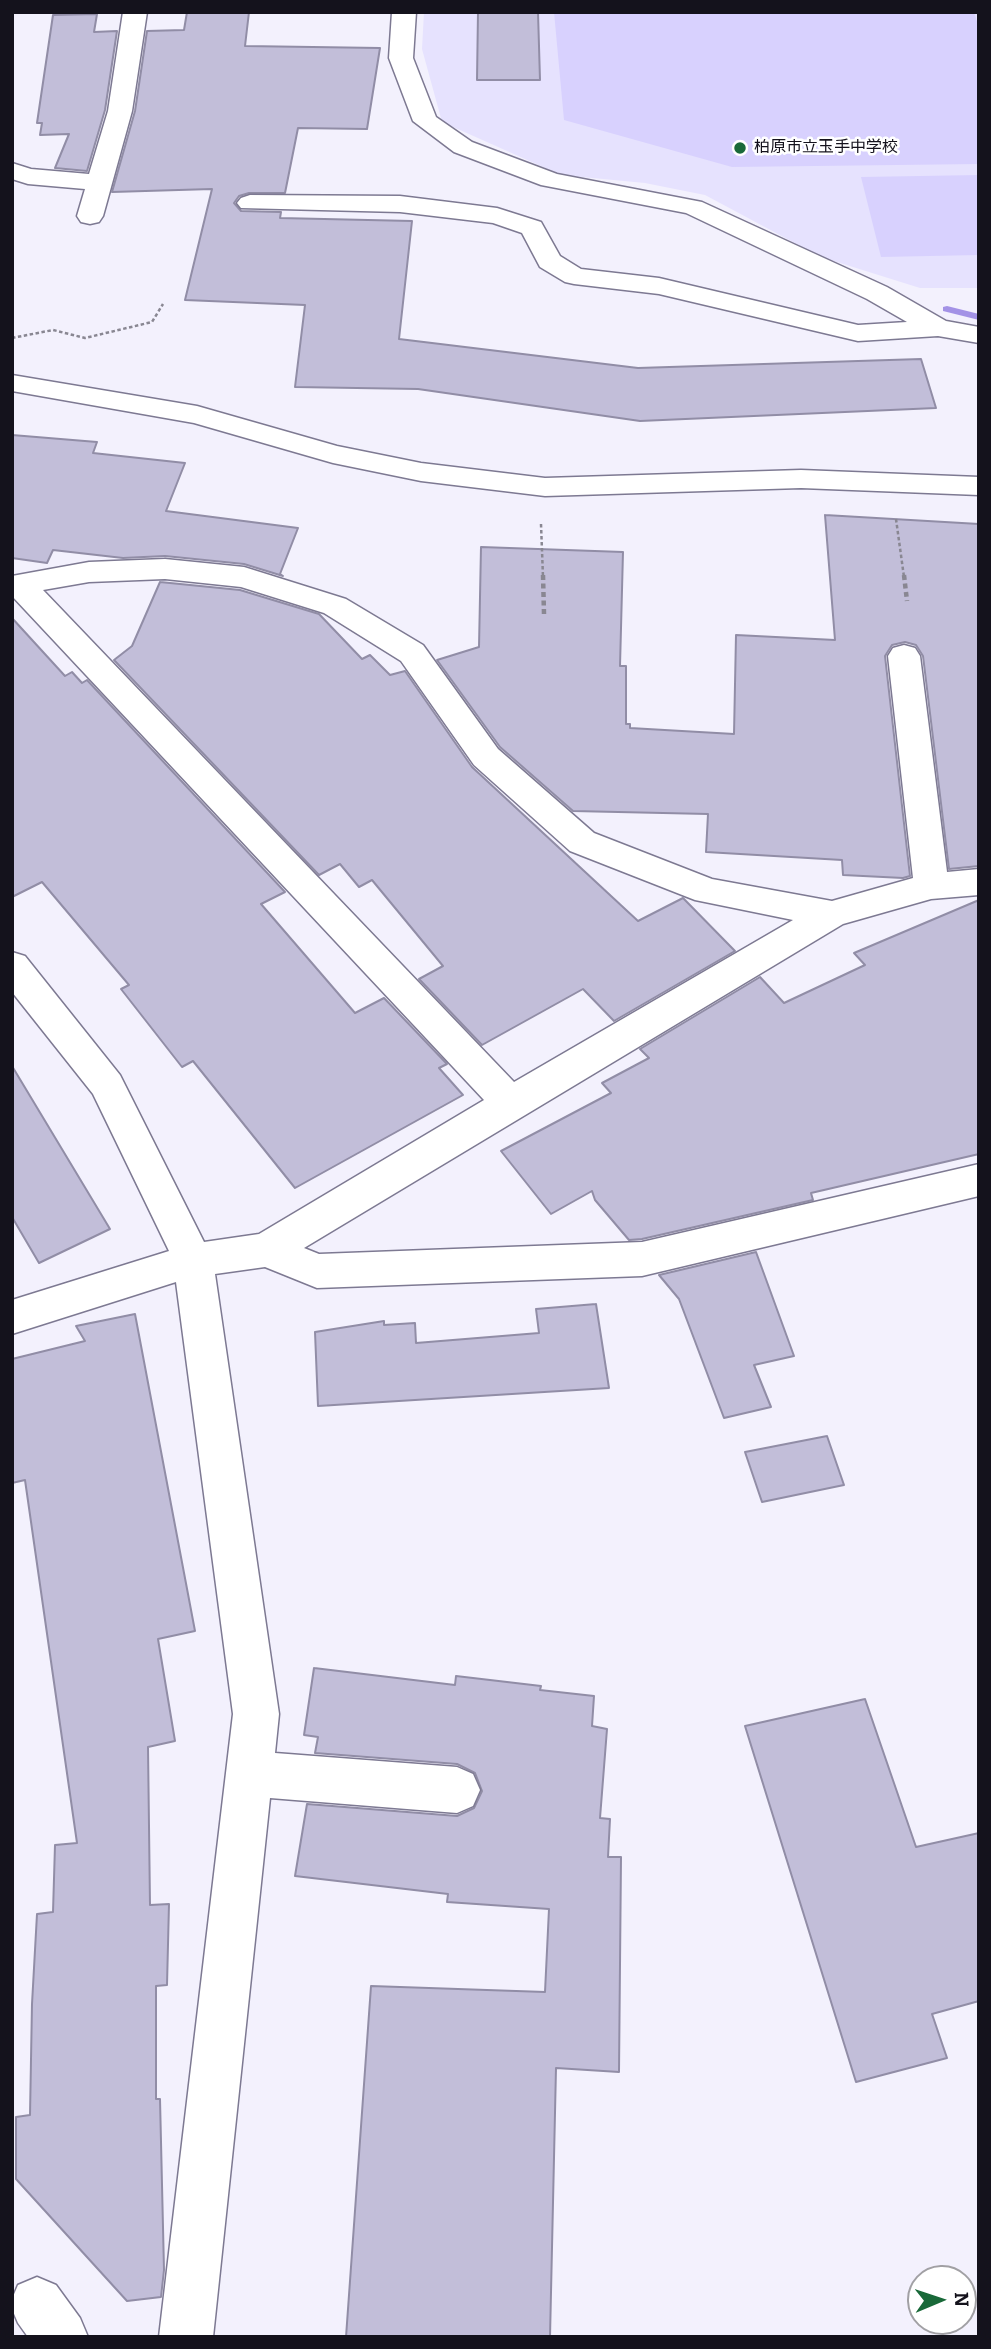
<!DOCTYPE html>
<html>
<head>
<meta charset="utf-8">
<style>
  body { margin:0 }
  #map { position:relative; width:991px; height:2349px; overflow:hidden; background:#f3f1fd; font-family:Bitter,serif }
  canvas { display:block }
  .frame { position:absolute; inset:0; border:14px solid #14121c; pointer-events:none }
  .north { position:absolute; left:907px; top:2265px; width:70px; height:70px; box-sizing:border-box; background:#fff; border:2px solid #a1a0a4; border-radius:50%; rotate:88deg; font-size:19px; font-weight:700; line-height:28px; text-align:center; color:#14121c }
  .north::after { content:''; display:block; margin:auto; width:24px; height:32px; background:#196939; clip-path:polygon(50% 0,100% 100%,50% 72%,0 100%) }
</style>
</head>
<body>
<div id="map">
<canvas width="991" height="2349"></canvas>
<div class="frame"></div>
<div class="north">N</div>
</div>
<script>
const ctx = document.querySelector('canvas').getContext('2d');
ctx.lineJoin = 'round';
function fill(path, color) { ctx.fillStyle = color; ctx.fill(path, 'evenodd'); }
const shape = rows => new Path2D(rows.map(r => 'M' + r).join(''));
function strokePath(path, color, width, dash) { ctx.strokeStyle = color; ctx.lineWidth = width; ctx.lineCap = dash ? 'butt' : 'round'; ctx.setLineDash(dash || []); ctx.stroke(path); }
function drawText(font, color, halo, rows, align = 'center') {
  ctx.font = font + ' Bitter,"Noto Sans JP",serif'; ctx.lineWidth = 5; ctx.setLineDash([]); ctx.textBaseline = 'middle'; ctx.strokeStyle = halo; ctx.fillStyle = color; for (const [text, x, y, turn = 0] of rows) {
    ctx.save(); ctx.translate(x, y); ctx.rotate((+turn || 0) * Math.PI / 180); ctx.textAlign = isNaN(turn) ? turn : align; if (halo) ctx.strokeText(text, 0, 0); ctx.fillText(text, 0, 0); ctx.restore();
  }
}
const built = shape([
  [424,12,979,12,979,288,920,288,821,257,705,195,645,183,561,175,442,122,422,49]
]);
const green = shape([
  [554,12,974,12,979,28,979,164,732,167,564,120],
  [979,175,979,255,881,257,861,177]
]);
const stream = shape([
  [947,306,979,314,979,320,943,311,943,307,947,306]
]);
const building = shape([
  [187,12,249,12,245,46,380,48,367,129,298,128,285,193,249,193,239,196,234,203,241,211,281,212,280,218,412,221,399,339,638,368,921,359,936,408,640,421,418,389,295,387,305,305,185,300,212,189,112,192,135,111,147,31,184,30,187,12],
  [478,12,538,12,540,80,477,80,478,12],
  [97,14,94,32,117,31,105,110,87,171,55,168,69,134,40,135,42,123,37,123,53,15,97,14],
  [12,435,97,442,93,453,185,463,166,511,298,528,280,574,283,576,244,564,165,556,123,558,53,550,47,563,12,558,12,435],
  [825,515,979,524,979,866,949,869,923,656,916,645,905,642,892,645,885,656,910,876,903,878,843,875,842,860,706,852,708,814,573,811,500,747,437,660,479,647,481,547,623,552,620,666,626,666,626,724,630,724,630,728,734,734,736,635,835,640,825,515],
  [160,582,240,590,319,614,362,659,370,655,390,675,405,671,472,767,638,921,683,898,735,951,614,1021,583,989,482,1045,419,979,443,966,372,880,359,887,340,864,319,875,114,660,132,646,160,582],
  [12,618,65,676,72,672,82,683,87,680,285,892,261,904,355,1013,384,998,447,1064,439,1068,463,1095,295,1188,193,1061,182,1067,121,989,129,985,42,882,12,897,12,618],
  [979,900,979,1154,811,1193,813,1200,642,1239,629,1240,595,1200,592,1191,551,1214,501,1151,611,1093,602,1083,649,1058,640,1049,760,977,784,1003,865,965,854,953,979,900],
  [12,1066,110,1229,39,1263,12,1217,12,1066],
  [756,1252,794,1356,754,1365,771,1407,724,1418,679,1299,659,1275,756,1252],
  [596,1304,609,1388,318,1406,315,1332,384,1321,384,1325,415,1323,416,1343,539,1333,536,1309,596,1304],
  [135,1314,195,1631,158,1639,175,1741,148,1747,150,1905,169,1904,167,1985,156,1986,156,2099,160,2099,164,2270,161,2297,127,2301,16,2179,16,2117,30,2115,32,2004,37,1914,53,1912,55,1845,77,1843,25,1480,12,1483,12,1359,85,1341,76,1326,135,1314],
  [827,1436,844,1485,762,1502,745,1452,827,1436],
  [314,1668,455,1685,456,1676,541,1686,540,1690,594,1696,592,1726,607,1729,600,1818,610,1819,608,1857,621,1857,619,2072,556,2068,550,2337,346,2337,371,1986,545,1992,549,1909,447,1902,448,1894,295,1876,307,1804,457,1816,474,1808,482,1791,475,1773,457,1764,315,1753,318,1737,304,1735,314,1668],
  [865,1699,916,1847,979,1833,979,2001,932,2014,947,2058,856,2082,745,1726,865,1699]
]);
const pathFar1 = shape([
  [12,338,53,330,85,338,152,322,163,304],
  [896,519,904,577],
  [541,524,543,577]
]);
const path = shape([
  [543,575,544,614],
  [904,575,907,601]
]);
const minor = shape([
  [123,12,147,12,132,111,103,216,99,222,90,224,81,222,77,216,85,189,28,184,12,179,12,163,31,169,89,174,108,111,123,12],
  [392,12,416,12,413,58,436,117,472,142,557,174,702,202,887,287,946,321,979,327,979,343,938,336,858,341,659,294,574,284,565,282,540,267,522,233,493,223,400,212,241,208,237,203,241,198,250,195,400,196,497,208,541,222,560,256,581,269,659,278,858,325,907,322,867,299,686,213,541,185,454,152,413,121,389,58,392,12],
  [12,375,197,406,337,446,421,463,545,478,801,470,979,477,979,495,801,488,545,496,421,481,333,463,194,423,12,391,12,375],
  [165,559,244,567,346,599,423,645,498,749,594,833,712,879,832,901,913,878,888,656,893,648,904,645,915,648,920,656,947,872,979,869,979,895,931,899,843,924,304,1248,319,1254,642,1242,979,1164,979,1196,642,1276,317,1288,265,1267,215,1274,279,1714,275,1753,457,1767,473,1774,480,1790,473,1806,457,1813,270,1798,213,2337,159,2337,233,1714,176,1282,12,1334,12,1300,169,1251,93,1094,12,992,12,952,25,956,120,1075,204,1242,259,1234,484,1100,12,596,12,576,89,562,165,559],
  [165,579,241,587,324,613,401,661,474,765,570,851,695,900,793,920,514,1082,43,590,89,582,165,579],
  [37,2277,56,2285,80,2318,88,2337,28,2337,18,2323,12,2309,12,2299,18,2285,37,2277]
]);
const markers = [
  [740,148,7,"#196939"]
];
const farPoinames = [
  ["柏原市立玉手中学校",754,148]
];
fill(built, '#e6e2fe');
fill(green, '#d8d1fe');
fill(stream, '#a392e6');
fill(building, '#c2bed9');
strokePath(building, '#918da6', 2);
strokePath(minor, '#7d7992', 3);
strokePath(pathFar1, '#898792', 2.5, [3.5, 2.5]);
strokePath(path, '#898792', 4.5, [5, 3.5]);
fill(minor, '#fff');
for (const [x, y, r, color] of markers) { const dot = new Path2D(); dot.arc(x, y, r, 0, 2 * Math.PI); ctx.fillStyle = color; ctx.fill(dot); strokePath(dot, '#fff', 2.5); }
drawText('16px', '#14121c', '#fff', farPoinames, 'left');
</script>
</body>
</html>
